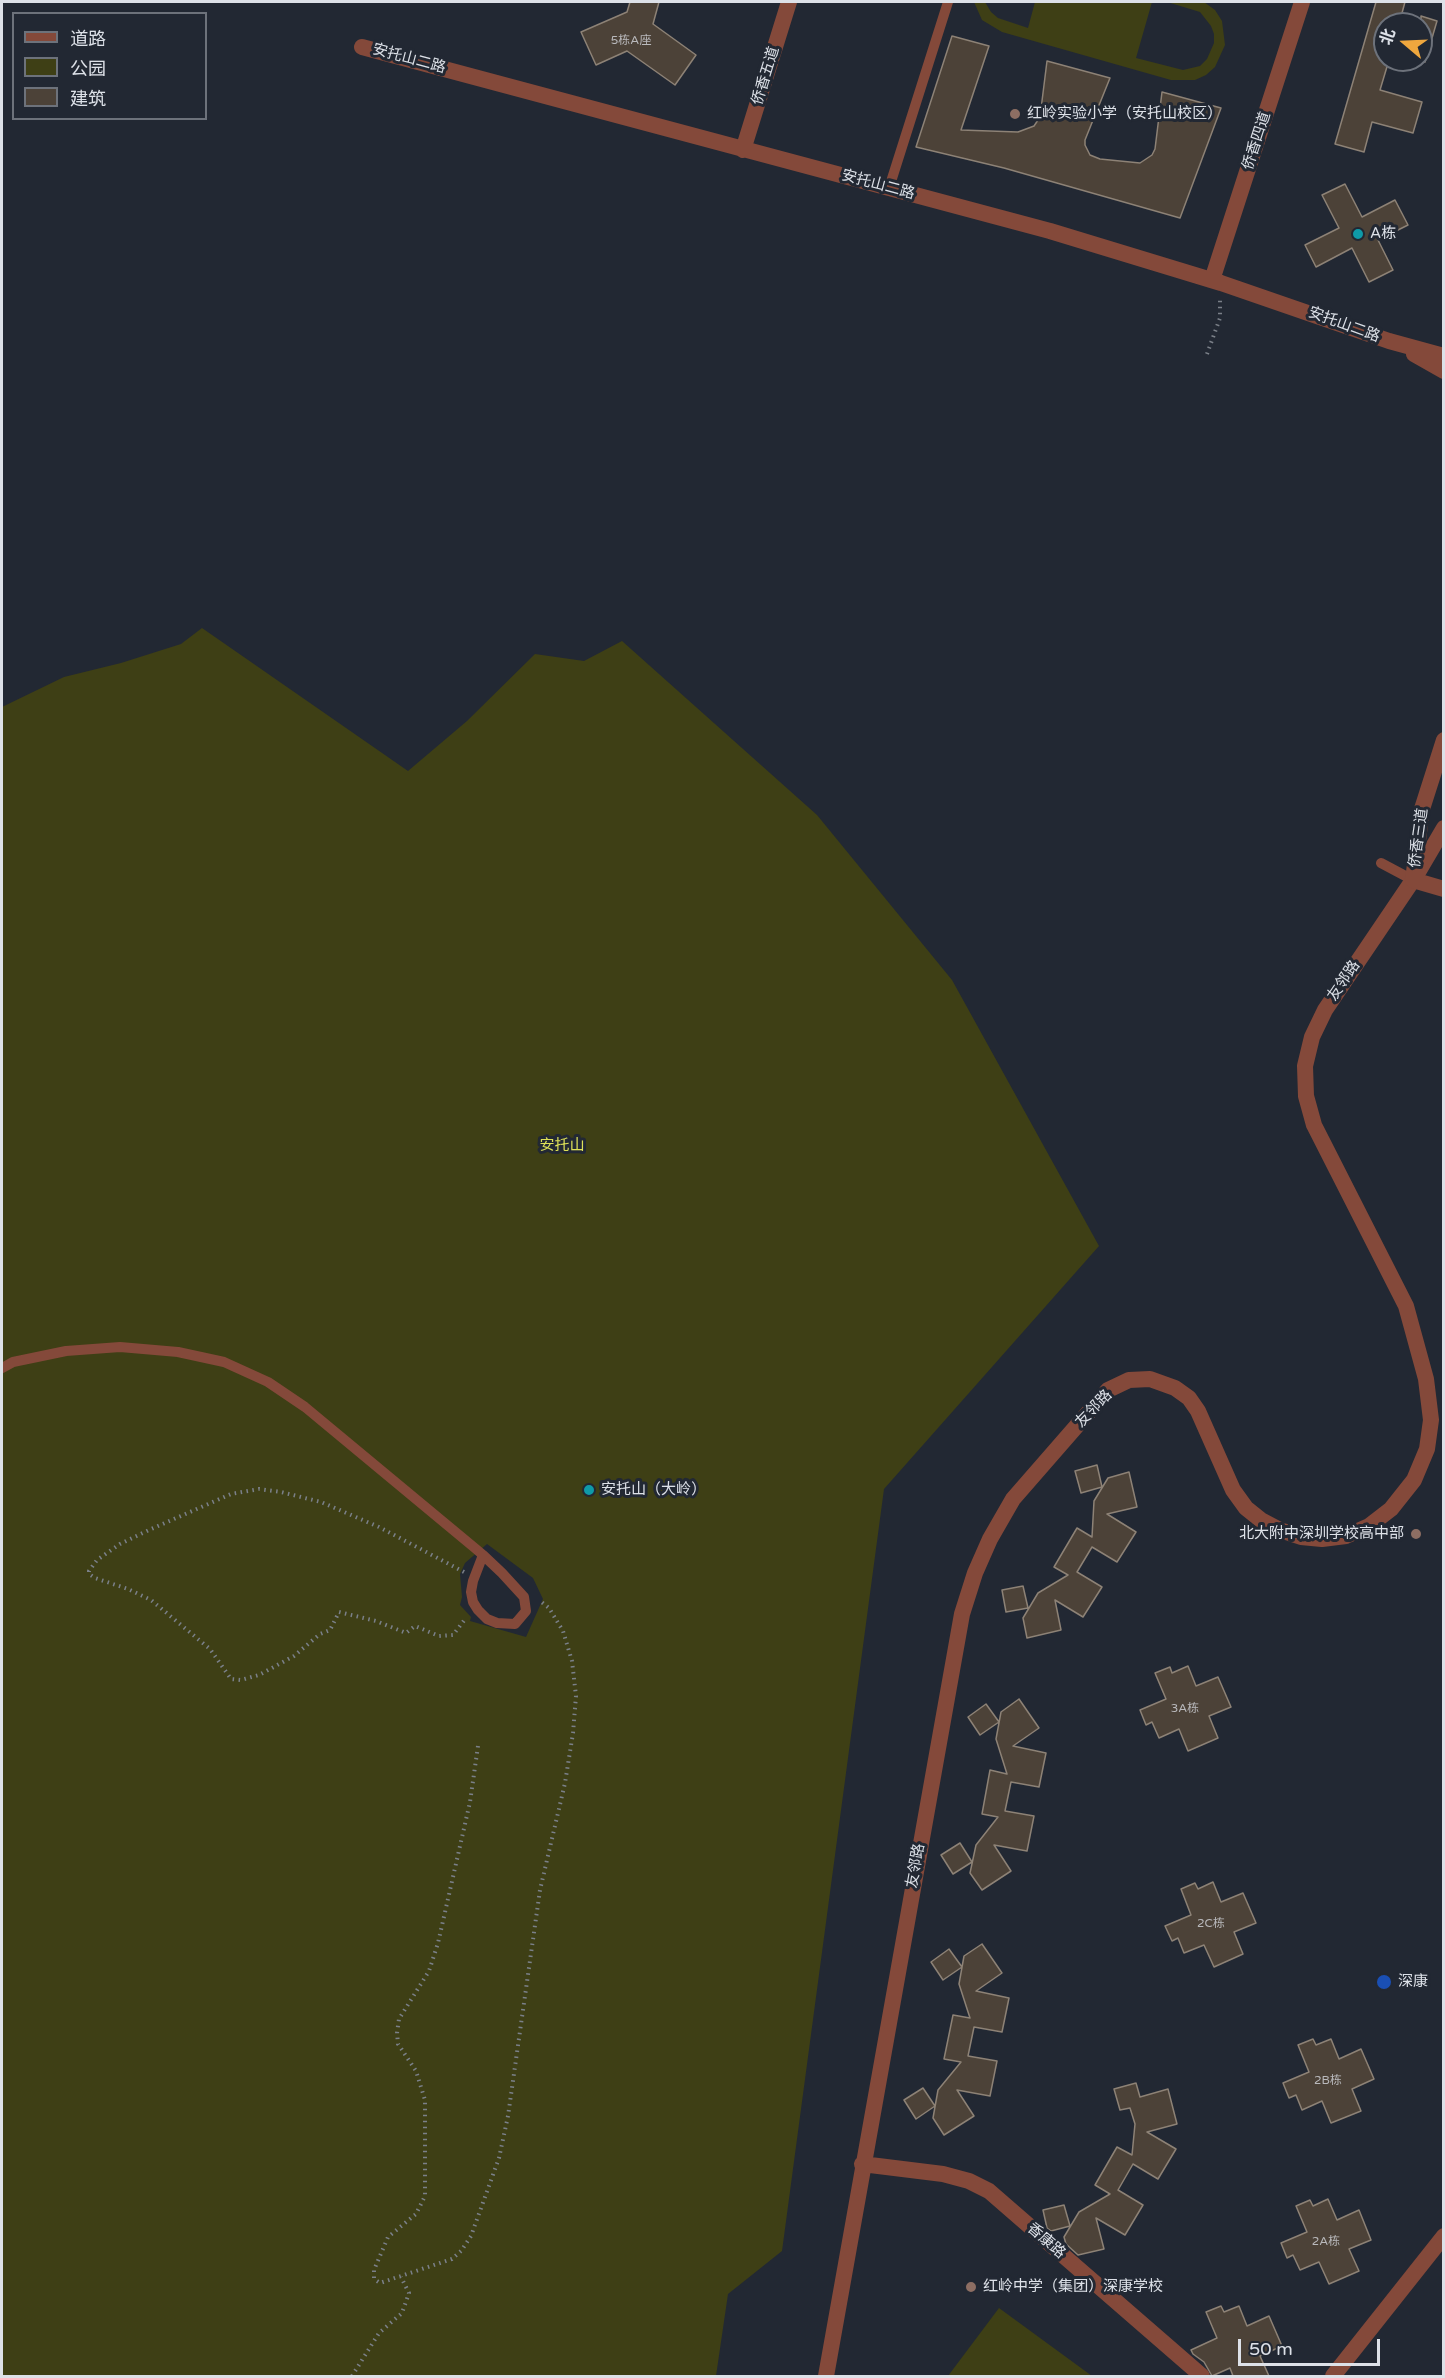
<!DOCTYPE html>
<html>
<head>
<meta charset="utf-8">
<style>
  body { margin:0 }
  #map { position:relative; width:1445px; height:2378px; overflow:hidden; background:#222833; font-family:"Varela Round","Noto Sans SC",sans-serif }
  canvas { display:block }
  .frame { position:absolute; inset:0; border:3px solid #dde1e8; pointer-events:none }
  .legend { position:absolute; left:12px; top:12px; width:195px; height:108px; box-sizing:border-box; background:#222833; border:2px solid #6d727b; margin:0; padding:8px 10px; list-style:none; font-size:18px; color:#dde1e8 }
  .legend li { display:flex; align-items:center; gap:12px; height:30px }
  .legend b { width:30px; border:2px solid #6d727b }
  .north { position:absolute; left:1373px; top:12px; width:60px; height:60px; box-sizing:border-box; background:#222833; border:2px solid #6d727b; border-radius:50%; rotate:289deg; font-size:16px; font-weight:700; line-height:24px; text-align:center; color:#dde1e8 }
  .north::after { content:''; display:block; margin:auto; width:21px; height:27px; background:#efa73e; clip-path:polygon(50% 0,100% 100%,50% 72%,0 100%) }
  .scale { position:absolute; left:1238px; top:2339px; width:142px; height:27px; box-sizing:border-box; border:3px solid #dde1e8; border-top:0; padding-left:8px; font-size:18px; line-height:21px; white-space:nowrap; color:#dde1e8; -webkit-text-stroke:4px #222833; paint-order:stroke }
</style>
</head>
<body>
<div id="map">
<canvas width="1445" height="2378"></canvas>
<div class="frame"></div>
<ul class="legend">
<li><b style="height:8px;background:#84493a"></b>道路</li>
<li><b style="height:16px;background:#3e3f15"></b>公园</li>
<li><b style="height:16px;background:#4c4238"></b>建筑</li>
</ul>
<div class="north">北</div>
<div class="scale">50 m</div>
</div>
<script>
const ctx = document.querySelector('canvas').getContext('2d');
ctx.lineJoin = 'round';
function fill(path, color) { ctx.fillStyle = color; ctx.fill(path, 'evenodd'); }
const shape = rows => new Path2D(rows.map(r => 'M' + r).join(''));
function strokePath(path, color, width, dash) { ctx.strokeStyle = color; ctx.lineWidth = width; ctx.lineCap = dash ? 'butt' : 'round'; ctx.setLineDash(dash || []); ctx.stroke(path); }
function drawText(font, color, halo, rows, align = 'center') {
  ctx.font = font + ' "Varela Round","Noto Sans SC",sans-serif'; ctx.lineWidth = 6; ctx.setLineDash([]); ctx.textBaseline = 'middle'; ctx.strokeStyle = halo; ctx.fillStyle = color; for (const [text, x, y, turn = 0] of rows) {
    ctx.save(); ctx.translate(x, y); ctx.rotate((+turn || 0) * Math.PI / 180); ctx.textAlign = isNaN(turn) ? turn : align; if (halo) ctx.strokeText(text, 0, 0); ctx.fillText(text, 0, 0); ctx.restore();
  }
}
const green = shape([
  [974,2,985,2,991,12,998,18,1028,28,1035,2,1152,2,1136,58,1183,70,1200,66,1207,59,1214,43,1214,34,1211,26,1200,12,1167,2,1204,2,1215,10,1222,21,1225,45,1215,67,1206,75,1195,80,1171,80,1002,32,982,20],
  [202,628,408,771,467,721,535,654,584,661,622,641,817,815,952,980,1099,1246,884,1489,782,2251,728,2294,716,2376,2,2376,2,707,64,677,121,663,181,644],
  [487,1544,533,1578,543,1599,526,1637,470,1621,471,1617,460,1605,462,1597,460,1574,465,1563],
  [999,2308,1092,2376,948,2376]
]);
const building = shape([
  [630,2,659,2,653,24,696,55,675,85,627,51,596,65,581,32,627,12,630,2],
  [1376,2,1405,2,1399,24,1385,24,1385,60,1389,60,1380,90,1422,102,1413,133,1372,122,1364,152,1335,144,1376,2],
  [1421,16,1437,21,1425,62,1421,61,1421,16],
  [952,36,989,46,961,130,1018,132,1034,126,1040,117,1047,61,1110,78,1085,140,1085,145,1090,155,1100,159,1140,163,1152,155,1155,149,1162,92,1221,108,1180,218,1004,168,916,147,952,36],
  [1345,184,1362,217,1395,200,1408,225,1378,240,1393,270,1369,282,1352,248,1316,267,1305,245,1339,228,1322,195,1345,184],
  [1097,1465,1102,1487,1081,1493,1075,1471,1097,1465],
  [1129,1472,1137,1507,1107,1514,1136,1532,1117,1562,1092,1547,1077,1572,1102,1587,1083,1617,1055,1600,1061,1630,1027,1638,1023,1618,1038,1593,1068,1575,1054,1567,1077,1528,1092,1537,1094,1501,1108,1478,1129,1472],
  [1023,1586,1028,1608,1006,1612,1002,1590,1023,1586],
  [1188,1666,1196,1686,1218,1677,1231,1707,1209,1716,1218,1738,1188,1751,1179,1729,1159,1738,1152,1722,1146,1725,1140,1710,1166,1699,1155,1673,1170,1667,1172,1673,1188,1666],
  [1019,1699,1039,1728,1013,1746,1046,1753,1039,1787,1011,1782,1005,1811,1034,1816,1027,1851,994,1845,1011,1871,982,1890,970,1873,976,1845,998,1817,982,1814,990,1770,1007,1774,996,1739,1001,1712,1019,1699],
  [986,1704,999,1722,980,1735,968,1717,986,1704],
  [960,1843,972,1862,953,1874,941,1855,960,1843],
  [1213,1882,1221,1902,1243,1893,1256,1923,1234,1932,1243,1954,1214,1967,1204,1945,1184,1953,1178,1938,1172,1941,1165,1926,1191,1915,1181,1889,1195,1883,1198,1889,1213,1882],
  [982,1944,1002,1973,976,1991,1009,1998,1002,2032,974,2027,968,2056,997,2061,990,2096,957,2090,974,2116,944,2135,933,2118,938,2090,961,2062,944,2059,953,2015,970,2018,959,1984,964,1956,982,1944],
  [949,1949,962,1967,943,1980,931,1962,949,1949],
  [1313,2039,1316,2045,1331,2039,1339,2059,1361,2049,1374,2079,1352,2089,1361,2111,1331,2123,1322,2101,1302,2110,1296,2095,1289,2098,1283,2083,1309,2072,1298,2045,1313,2039],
  [1136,2083,1140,2097,1168,2089,1177,2124,1147,2132,1176,2149,1158,2179,1133,2164,1118,2190,1143,2205,1125,2235,1096,2218,1104,2249,1078,2255,1066,2244,1064,2237,1079,2212,1110,2194,1095,2185,1117,2147,1132,2155,1135,2124,1130,2108,1120,2110,1114,2089,1136,2083],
  [923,2088,935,2106,916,2119,904,2100,923,2088],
  [1328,2199,1337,2220,1359,2210,1371,2240,1349,2249,1359,2271,1329,2284,1319,2262,1300,2270,1293,2255,1287,2258,1281,2243,1307,2232,1296,2206,1310,2200,1313,2206,1328,2199],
  [1064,2205,1070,2226,1051,2231,1047,2228,1043,2210,1064,2205],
  [1221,2306,1224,2312,1239,2306,1247,2326,1269,2316,1282,2346,1260,2356,1269,2376,1233,2376,1230,2368,1212,2376,1204,2362,1193,2354,1191,2350,1217,2338,1206,2312,1221,2306]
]);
const path = shape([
  [1207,354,1220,318,1220,299],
  [464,1572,379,1527,321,1502,281,1492,259,1489,231,1494,149,1530,120,1544,97,1560,89,1571,89,1574,95,1578,128,1589,151,1600,210,1649,231,1679,241,1680,259,1675,294,1656,320,1634,330,1630,339,1612,376,1621,406,1633,415,1626,439,1636,453,1635,466,1618],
  [478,1746,470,1802,438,1943,429,1971,399,2019,397,2033,398,2044,416,2071,425,2100,425,2196,416,2214,388,2237,374,2270,374,2279,380,2283,452,2259,461,2251,471,2236,499,2158,508,2116,540,1890,565,1783,573,1733,576,1696,572,1661,563,1631,549,1608,539,1600],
  [352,2376,379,2333,402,2313,409,2293,401,2277]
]);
const service = shape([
  [889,188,948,2],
  [1381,863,1413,880],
  [2,1368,13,1362,66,1351,120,1347,178,1352,224,1362,268,1382,305,1407,476,1549,483,1555,502,1573,524,1597,526,1611,515,1624,497,1623,487,1619,478,1610,473,1602,471,1592,473,1581,483,1555]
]);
const minor = shape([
  [862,2164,943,2174,969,2181,989,2191,1202,2376],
  [826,2376,962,1614,975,1573,990,1539,1013,1499,1108,1390,1129,1380,1150,1379,1175,1388,1189,1398,1198,1411,1233,1490,1246,1508,1261,1520,1280,1530,1301,1537,1322,1539,1346,1536,1369,1526,1391,1509,1414,1480,1427,1449,1431,1420,1426,1379,1406,1306,1314,1125,1306,1096,1305,1066,1312,1037,1325,1010,1413,880]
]);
const tertiary = shape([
  [362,47,1050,231,1221,283,1389,341,1444,356],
  [743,150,789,2],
  [1212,280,1302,2],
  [1414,354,1444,371],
  [1417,874,1444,828],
  [1413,880,1422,809,1444,740],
  [1413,880,1444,889],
  [1333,2376,1444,2236]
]);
const markers = [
  [1015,114,6,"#8d6e63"],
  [1358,234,6,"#0f9aa8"],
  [589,1490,6,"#0f9aa8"],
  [1416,1534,6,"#8d6e63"],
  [1384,1982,8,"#1a4fb4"],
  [971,2287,6,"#8d6e63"]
];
const numberNames = [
  ["5栋A座",631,41],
  ["3A栋",1185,1709],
  ["2C栋",1211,1924],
  ["2B栋",1328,2081],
  ["2A栋",1326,2242]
];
const streetNames = [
  ["安托山二路",409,59,15],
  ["侨香五道",766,76,-73],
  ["侨香四道",1257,141,-72],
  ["安托山二路",878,185,15],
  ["安托山二路",1344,325,20],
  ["侨香三道",1419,838,-82],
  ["友邻路",1344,981,-56],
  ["友邻路",1094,1409,-46],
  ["友邻路",916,1866,-80],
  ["香康路",1046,2241,41]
];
const poiNames = [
  ["红岭实验小学（安托山校区）",1027,114],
  ["A栋",1370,234],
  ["安托山（大岭）",601,1490],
  ["北大附中深圳学校高中部",1404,1534,"right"],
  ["深康",1398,1982],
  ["红岭中学（集团）深康学校",983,2287]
];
const parkNames = [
  ["安托山",562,1146]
];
fill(green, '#3e3f15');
fill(building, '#4c4238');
strokePath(building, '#8d8276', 1.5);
strokePath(path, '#7b8089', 4, [1.5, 4.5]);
strokePath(service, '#84493a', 10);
strokePath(minor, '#84493a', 16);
strokePath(tertiary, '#84493a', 16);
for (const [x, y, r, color] of markers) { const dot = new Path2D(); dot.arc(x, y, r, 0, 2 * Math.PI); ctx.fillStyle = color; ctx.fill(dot); strokePath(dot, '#222833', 2); }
drawText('12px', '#b9b9bc', null, numberNames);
drawText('15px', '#dde1e8', '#222833', streetNames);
drawText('15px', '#dde1e8', '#222833', poiNames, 'left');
drawText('15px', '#dee158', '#222833', parkNames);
</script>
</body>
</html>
